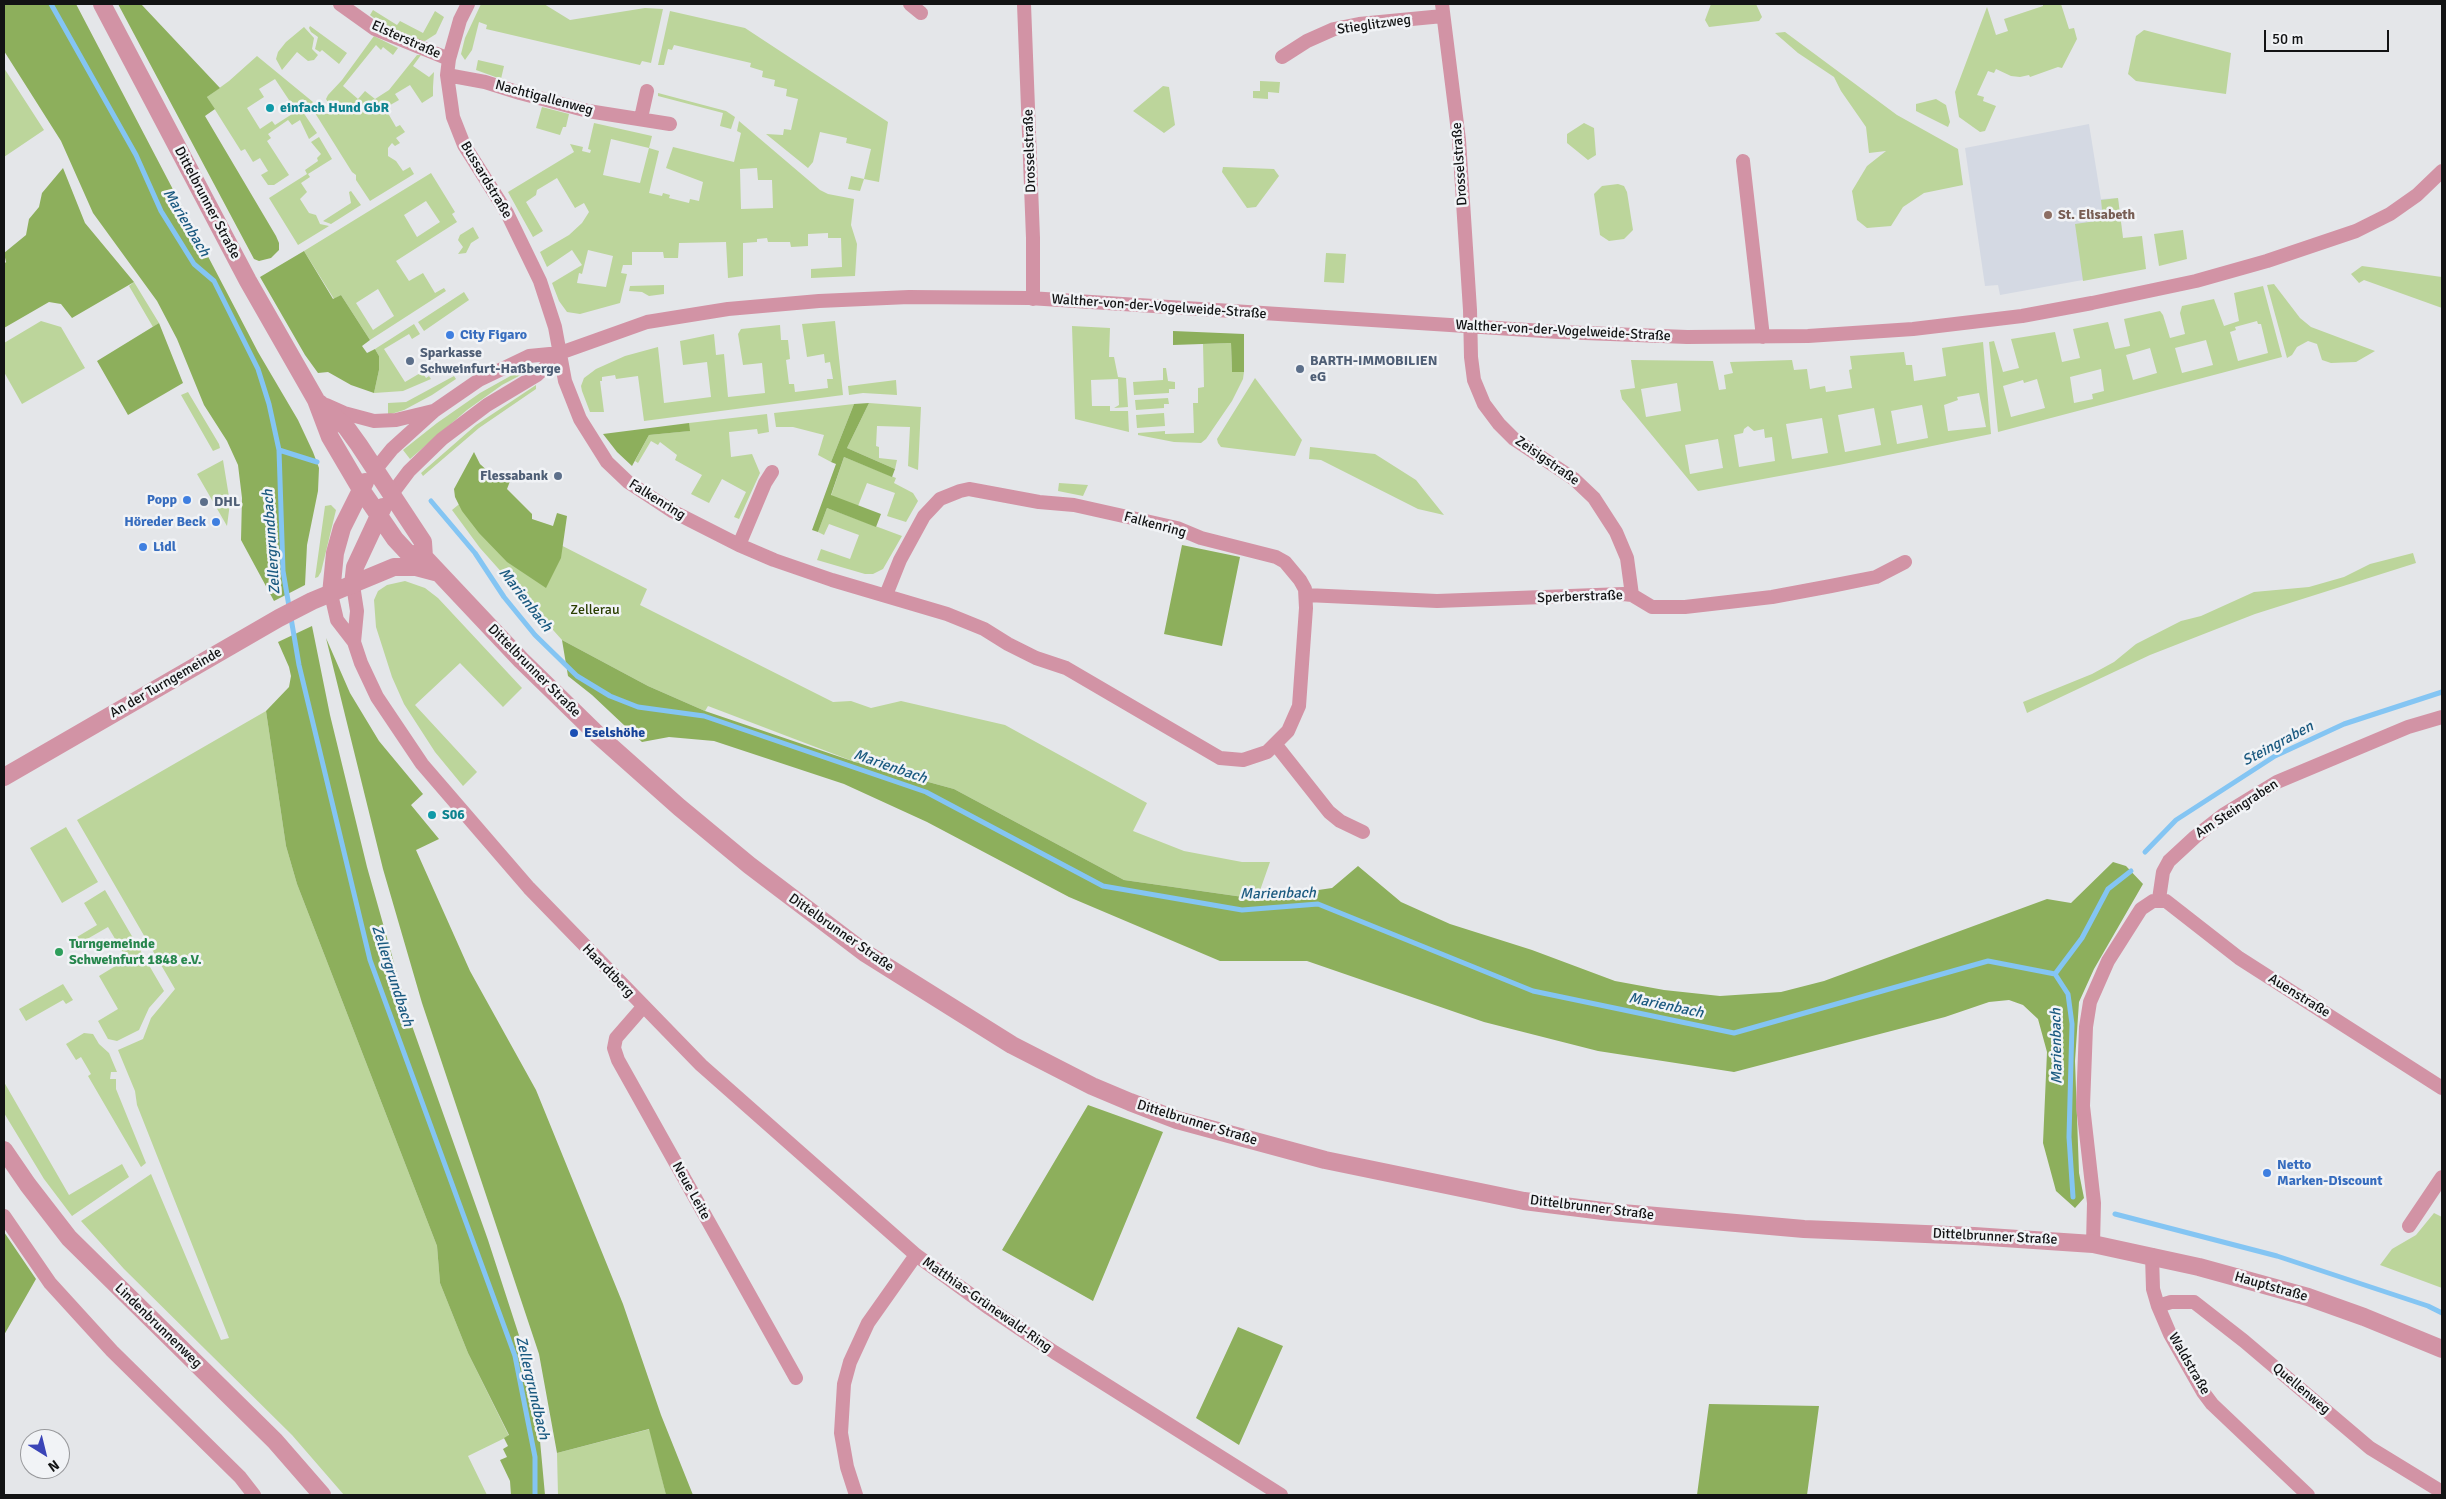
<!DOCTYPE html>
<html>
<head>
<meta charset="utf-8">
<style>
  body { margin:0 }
  #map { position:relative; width:2446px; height:1499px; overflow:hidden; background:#e4e6e9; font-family:Signika,sans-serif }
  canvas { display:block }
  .frame { position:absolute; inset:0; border:5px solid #121314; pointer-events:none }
  .north { position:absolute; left:20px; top:1429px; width:50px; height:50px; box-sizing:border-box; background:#f1f3f6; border:1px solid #98999c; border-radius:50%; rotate:144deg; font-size:14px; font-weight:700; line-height:20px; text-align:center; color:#121314 }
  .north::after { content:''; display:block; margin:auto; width:18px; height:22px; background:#3a44b7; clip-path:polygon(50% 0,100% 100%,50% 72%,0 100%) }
  .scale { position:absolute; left:2264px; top:30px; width:125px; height:22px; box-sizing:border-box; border:2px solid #121314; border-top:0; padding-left:6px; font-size:15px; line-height:18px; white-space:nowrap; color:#121314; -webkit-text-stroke:4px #f1f3f6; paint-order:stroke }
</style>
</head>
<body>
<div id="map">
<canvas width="2446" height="1499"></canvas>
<div class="frame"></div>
<div class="north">N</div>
<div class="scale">50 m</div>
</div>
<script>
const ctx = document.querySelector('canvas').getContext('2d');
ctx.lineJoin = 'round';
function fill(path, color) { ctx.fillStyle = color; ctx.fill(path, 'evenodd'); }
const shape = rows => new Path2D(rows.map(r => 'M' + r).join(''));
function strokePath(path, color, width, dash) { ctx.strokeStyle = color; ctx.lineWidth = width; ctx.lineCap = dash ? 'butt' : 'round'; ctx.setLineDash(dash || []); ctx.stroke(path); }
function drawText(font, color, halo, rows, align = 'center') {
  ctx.font = font + ' Signika,sans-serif'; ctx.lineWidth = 5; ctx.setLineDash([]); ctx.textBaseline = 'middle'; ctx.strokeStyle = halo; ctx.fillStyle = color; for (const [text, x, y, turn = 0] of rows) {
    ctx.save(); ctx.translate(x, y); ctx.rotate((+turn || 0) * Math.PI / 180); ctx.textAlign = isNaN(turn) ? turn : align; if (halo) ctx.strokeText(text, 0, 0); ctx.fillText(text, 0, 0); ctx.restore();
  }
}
const built = shape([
  [2089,124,2101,199,2118,198,2127,272,2000,295,1998,285,1985,286,1965,148]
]);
const green = shape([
  [481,4,544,4,570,20,645,8,663,9,651,63,642,61,640,65,499,32,486,29,487,25,479,22,472,50,465,60,461,54,465,38],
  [1711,4,1756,4,1762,17,1759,21,1709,27,1705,20],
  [2043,4,2061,4,2069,29,2074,28,2077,39,2062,68,2058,67,2030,77,2029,75,2020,77,2011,76,1996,69,1994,73,1988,71,1977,95,1984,97,1983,101,1996,106,1985,131,1980,132,1959,117,1955,92,1987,7,1996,35,2008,31,2004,19,2043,6],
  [373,10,397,25,400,21,423,33,435,11,444,17,436,34,425,41,419,40,381,23,370,15],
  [670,11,745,28,888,122,879,182,864,179,860,191,848,189,851,176,864,179,871,149,846,143,847,138,820,132,813,162,808,168,766,134,783,135,784,129,791,130,798,99,786,96,787,89,774,86,775,80,762,77,763,71,750,67,751,63,674,45,672,50,668,49,664,65,658,65],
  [310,26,347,53,339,64,322,50,320,52,315,49,318,37,311,32,309,28],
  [304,27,314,38,312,49,318,55,314,60,308,61,297,52,282,70,276,59,278,52,286,42],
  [2144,30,2231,53,2226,94,2136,81,2128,74,2136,36],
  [1785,32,1897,115,1958,149,1963,185,1924,193,1903,207,1891,226,1867,228,1857,220,1852,191,1867,166,1886,151,1869,153,1866,127,1841,91,1834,77,1798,53,1775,33],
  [374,36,398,48,393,55,383,47,381,50,376,45,343,86,358,99,365,91,375,99,389,90,417,55,421,55,413,66,429,77,434,72,433,87,433,96,422,103,410,85,395,94,399,100,385,108,396,127,400,125,405,132,396,138,400,143,395,146,392,143,388,148,388,156,396,161,403,171,410,167,414,174,370,201,356,180,356,175,352,172,315,113,322,105,326,114,334,112,326,99,328,95,342,80],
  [257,56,313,102,309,108,300,103,290,109,286,103,289,100,275,79,259,89,264,97,247,108,260,129,272,121,275,125,300,109,306,113,305,115,317,133,309,139,300,120,292,125,288,120,268,134,271,138,267,141,289,175,274,185,268,185,261,175,268,171,260,158,253,162,245,149,241,151,207,97,229,81],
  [478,60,504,66,501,79,476,70],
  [4,68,44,130,4,157],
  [1260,81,1280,82,1279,93,1268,92,1268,99,1253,98,1253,91,1260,91],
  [1163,86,1169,87,1175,125,1164,133,1133,111],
  [658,93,726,111,735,117,731,129,720,126,723,113,658,96],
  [1936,99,1946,105,1950,122,1948,127,1916,111,1916,104],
  [542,107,569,114,566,127,563,127,560,135,536,128],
  [739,121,820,190,828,194,854,199,851,225,857,244,855,276,811,278,811,269,842,267,841,238,828,238,828,233,808,234,808,246,791,247,790,242,768,242,767,238,757,239,757,242,743,243,743,276,728,278,726,242,679,243,678,258,664,258,663,252,632,252,632,265,623,265,621,273,627,274,620,303,580,314,567,312,559,301,552,283,582,265,572,250,547,267,540,252,569,235,582,223,589,212,584,203,575,208,557,178,537,190,536,195,526,202,543,231,533,237,508,192,574,152,570,144,583,147,582,151,590,153,591,150,588,149,594,123,652,136,649,148,659,151,649,193,662,196,663,193,670,195,669,198,689,203,690,199,699,201,703,182,666,168,673,147,734,162,741,133,737,131],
  [611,139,649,148,640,183,603,175],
  [740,169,757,168,758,180,772,180,773,208,741,209],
  [588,250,613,256,606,287,577,283,579,273,582,274],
  [1584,123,1594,128,1596,155,1588,160,1567,143,1567,134],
  [319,137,332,159,308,174,310,177,301,183,307,192,300,199,309,213,316,215,320,224,329,226,298,245,269,198,307,174,305,170,318,161,317,158,321,154,311,142],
  [1223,167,1274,169,1279,176,1256,207,1247,208,1222,172],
  [431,173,455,212,452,214,457,222,396,261,409,281,423,273,435,293,444,288,446,291,370,340,341,295,334,299,304,251],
  [426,201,440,222,417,237,404,215],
  [378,289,394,316,373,330,356,303],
  [1618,184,1624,186,1627,192,1633,230,1624,239,1609,241,1600,235,1594,194,1602,186],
  [351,191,361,205,331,224,323,221,351,203,349,192],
  [2118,198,2123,238,2142,236,2146,269,2083,281,2075,224,2103,220,2101,200],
  [473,227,479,238,471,243,466,253,458,254,463,247,458,240,460,235],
  [2183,230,2187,259,2159,266,2154,234],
  [1326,253,1346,254,1344,283,1324,282],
  [2362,266,2442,277,2442,308,2364,280,2359,283,2351,274],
  [134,282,159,323,153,327,129,286],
  [2274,284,2300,318,2311,327,2375,351,2356,362,2331,363,2322,360,2317,344,2308,341,2297,347,2292,355,2287,358,2267,285],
  [664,285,664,294,649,296,642,292,629,291,630,286],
  [2263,286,2282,357,1998,432,1989,342,1994,341,2003,372,2019,368,2011,339,2055,332,2062,362,2080,358,2073,329,2108,322,2115,349,2130,346,2124,319,2160,311,2163,315,2170,338,2185,334,2180,313,2182,306,2214,299,2224,326,2239,321,2234,293],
  [2257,321,2258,324,2261,324,2268,353,2238,361,2230,332,2236,330,2235,327],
  [2206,340,2213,365,2182,373,2175,348],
  [2150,348,2157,373,2133,380,2126,355],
  [2101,369,2104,391,2092,394,2093,399,2074,403,2070,377],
  [2037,379,2045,408,2011,417,2003,386,2023,380,2024,383],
  [464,292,469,300,424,331,418,322],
  [41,321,61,327,85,368,22,404,4,372,4,343],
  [835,321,843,395,644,421,638,376,616,379,615,375,602,377,602,381,600,381,604,412,590,412,582,391,581,386,584,378,596,369,625,356,658,347,664,403,711,397,707,362,683,365,680,341,714,334,716,355,724,354,728,397,765,393,762,363,743,365,738,334,741,329,780,325,781,340,788,340,790,359,786,360,789,384,794,384,795,392,828,388,827,379,833,379,830,362,825,363,824,354,807,357,802,324],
  [414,324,420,334,412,339,409,334,384,349,405,382,422,372,426,378,429,376,431,379,403,391,374,393,379,370,379,356,375,349],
  [1072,326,1110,328,1109,357,1114,357,1118,377,1126,378,1128,407,1114,408,1119,405,1118,379,1091,380,1092,406,1110,406,1110,411,1128,411,1129,432,1075,419],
  [1983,342,1991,434,1839,465,1698,491,1622,399,1620,390,1635,388,1631,360,1713,361,1719,390,1726,389,1724,375,1733,373,1730,362,1792,360,1794,370,1807,369,1810,389,1825,386,1826,392,1852,388,1849,370,1852,369,1850,356,1904,352,1906,365,1912,365,1914,381,1946,376,1942,348],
  [1677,383,1681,411,1646,417,1641,389],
  [1979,393,1986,427,1948,431,1944,405,1958,400,1957,397],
  [1922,405,1928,438,1897,444,1891,411],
  [1874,408,1881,445,1845,452,1838,415],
  [1822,418,1828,453,1792,459,1786,424],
  [1748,426,1754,431,1764,429,1765,438,1772,437,1775,461,1739,467,1734,435,1743,433,1744,429],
  [1718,439,1723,468,1690,474,1685,445],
  [1231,343,1232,372,1244,372,1243,379,1232,401,1206,439,1201,443,1174,442,1138,435,1138,433,1165,431,1165,434,1194,433,1193,403,1198,403,1198,388,1204,387,1203,344],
  [530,365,532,369,502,385,467,410,410,459,403,450,437,423,480,393],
  [1163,368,1166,368,1168,381,1175,382,1175,389,1169,389,1169,393,1134,395,1133,382,1163,380],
  [454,376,456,379,432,395,404,410,388,415,388,403,406,402],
  [1255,378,1302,440,1295,456,1221,447,1218,443,1217,439],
  [896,380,897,395,863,393,849,395,848,386],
  [536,385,536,389,479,428,423,476,421,473,476,425],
  [188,392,219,444,220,448,213,451,181,395],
  [1168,398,1169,404,1164,404,1164,408,1136,410,1135,400],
  [869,403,921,407,918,470,908,466,910,427,877,426,876,446,879,447,879,458,897,460,895,469,847,448],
  [854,404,831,462,818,455,824,435,793,427,776,427,774,413],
  [1164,413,1165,426,1137,428,1136,415],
  [767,414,769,432,758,434,757,429,729,432,731,457,752,454,760,473,739,519,734,517,746,492,722,479,709,503,691,494,702,475,675,460,677,455,660,442,658,445,651,441,638,463,635,461,649,435,689,431,689,423],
  [1310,447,1375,454,1416,480,1444,515,1418,509,1321,460,1309,459],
  [844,457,896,478,894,483,913,493,918,501,906,522,887,516,895,493,867,483,858,506,831,496],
  [223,460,230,503,227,526,197,474],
  [1059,483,1088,485,1083,496,1058,491],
  [469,496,539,534,647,589,640,605,833,702,851,701,871,708,901,701,1005,725,1147,803,1133,831,1184,851,1242,862,1270,862,1257,899,1124,880,954,789,855,762,708,706,705,711,648,686,562,640,480,548,452,510],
  [331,505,336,510,321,572,318,577,315,578,325,506],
  [827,508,902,536,883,569,873,574,865,574,817,560,821,549,850,559,859,535,829,524,824,535,818,532],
  [2413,553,2416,563,2255,614,2150,655,2027,713,2023,702,2092,674,2114,662,2136,644,2181,621,2201,616,2254,592,2309,587,2344,577,2370,564],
  [405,581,425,588,438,598,522,688,503,707,460,663,415,705,477,772,463,786,435,752,404,704,392,677,376,627,374,600,378,591,387,585],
  [266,711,286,846,297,884,437,1246,440,1283,468,1353,509,1436,468,1456,487,1495,344,1495,292,1435,124,1269,81,1221,151,1174,221,1340,229,1338,137,1105,135,1091,118,1050,143,1039,151,1018,175,989,77,820],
  [66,827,98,882,62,903,30,848],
  [105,890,164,991,149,1008,139,1030,117,1041,108,1039,98,1021,118,1009,99,976,127,959,108,927,75,946,72,940,97,925,84,903],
  [63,984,73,1000,66,1004,63,1000,26,1021,19,1009],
  [84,1033,93,1034,99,1044,109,1053,117,1072,111,1072,110,1079,116,1079,116,1089,146,1163,141,1167,88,1076,91,1074,81,1057,76,1060,66,1044],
  [4,1082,69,1195,122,1164,129,1177,72,1216,44,1179,4,1113],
  [2434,1213,2442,1217,2442,1288,2380,1265,2392,1249,2416,1235],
  [650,1429,666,1495,558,1495,557,1453]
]);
const forest = shape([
  [4,4,76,4,258,352,298,420,313,452,319,468,318,491,307,545,305,585,274,601,241,540,242,498,238,465,227,441,204,405,177,339,157,301,93,213,61,141,4,51],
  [118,4,141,4,220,88,207,97,215,109,205,116,276,236,279,243,279,250,271,258,259,261,254,259],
  [63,168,85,223,134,282,72,318,61,304,49,302,4,328,4,264,6,262,4,253,26,235,29,219,39,207,42,193],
  [304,251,333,299,341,295,370,340,362,346,367,353,375,349,379,356,379,370,374,393,351,385,328,372,318,373,305,355,260,277],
  [159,323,183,383,128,415,97,361],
  [1173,331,1244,334,1244,372,1232,372,1231,343,1173,345],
  [869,403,847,448,895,469,892,477,844,457,831,495,881,514,876,527,827,508,818,532,812,530,836,464,831,462,854,404],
  [689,423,690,431,649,435,632,466,617,452,603,434],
  [474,452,480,464,491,474,504,478,512,476,507,489,532,514,532,519,553,526,557,513,567,516,561,558,546,588,507,562,479,533,462,511,455,497,454,489],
  [1182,545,1240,557,1222,646,1164,634],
  [312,626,330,715,367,867,411,1023,488,1240,526,1357,538,1419,545,1495,511,1495,510,1481,500,1460,507,1457,503,1449,508,1446,504,1438,509,1435,468,1353,440,1283,437,1246,297,884,286,846,266,711,289,687,291,676,289,667,278,642],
  [326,638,350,693,379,741,423,794,411,805,439,839,416,850,470,971,536,1090,623,1304,661,1415,693,1495,666,1495,649,1429,557,1453,539,1354,422,1003,383,869],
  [562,640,648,686,705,711,855,762,954,789,1124,880,1257,899,1332,888,1358,866,1401,902,1450,924,1532,950,1615,981,1664,990,1720,996,1781,992,1824,981,2047,899,2071,903,2113,862,2126,866,2143,884,2094,969,2079,1002,2075,1061,2079,1173,2084,1198,2075,1208,2056,1191,2043,1143,2047,1052,2038,1019,2023,1005,2009,1000,1989,1002,1945,1017,1734,1072,1598,1051,1484,1022,1307,961,1220,961,1069,897,927,822,844,784,714,741,669,737,642,742,592,695,568,676],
  [1088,1105,1163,1132,1093,1301,1002,1250],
  [4,1232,36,1279,4,1335],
  [1238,1327,1283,1346,1239,1445,1196,1418],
  [1709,1404,1819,1406,1807,1495,1697,1495]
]);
const stream = shape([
  [51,4,136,155,161,211,194,264,214,281,258,369,269,404,279,450,317,462],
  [279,450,283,571,299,665,370,960,515,1356,535,1457,535,1495],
  [431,501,475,553,504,597,535,635,577,676,610,696,638,707,704,716,926,792,1103,886,1242,910,1318,904,1533,991,1734,1033,1988,961,2055,974,2068,994,2072,1024,2069,1137,2073,1197],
  [2145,852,2176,820,2275,756,2344,724,2442,692],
  [2055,974,2082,938,2108,889,2131,871],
  [2115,1214,2277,1256,2428,1306,2442,1313]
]);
const minor = shape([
  [340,4,375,29,449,59],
  [468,4,460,20,449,59,447,75,453,117,464,145,507,213,540,281,555,327,565,381,580,419,607,462,628,482,672,511,739,545,774,560,832,580,947,614,984,629,1008,644,1036,658,1066,668,1220,758,1243,760,1267,752,1288,731,1299,706,1306,608,1305,589,1300,580,1285,562,1276,557,1201,538,1177,528,1074,505,1039,502,969,489,960,491,940,499,924,516,900,560,886,595],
  [910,4,921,13],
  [1024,4,1033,238,1033,299],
  [1442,4,1459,140,1470,310,1471,357,1474,380,1484,404,1499,424,1514,439,1574,479,1594,498,1616,532,1627,558,1632,595],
  [1282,57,1307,41,1334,29,1359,24,1443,16],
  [447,75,485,82,520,93,588,111,670,124],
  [641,118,647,91],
  [1743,161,1763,337],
  [326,405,344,413,374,421,396,420,433,411],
  [375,470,392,449,434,411,479,380,529,356,560,353,647,322,728,309,819,301,909,297,1029,298,1559,332,1687,337,1808,336,1913,329,2022,316,2092,303,2196,281,2267,261,2356,231,2390,214,2417,195,2442,171],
  [391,495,409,471,442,439,487,405,537,375,560,353],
  [739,545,765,483,772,472],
  [353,585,357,611,354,642],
  [331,594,337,620,354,642,361,663,377,697,422,764,529,888,701,1065,916,1255,989,1308,1054,1352,1281,1495],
  [1306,595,1437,601,1623,594,1632,595,1652,607,1685,607,1772,597,1831,586,1876,577,1905,562],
  [1276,745,1329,812,1340,821,1363,832],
  [2159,899,2163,872,2169,861,2195,837,2223,815,2277,782,2408,727,2442,717],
  [643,1007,616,1038,614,1048,618,1060,796,1378],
  [4,1216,50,1283,112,1351,240,1477,254,1495],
  [2409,1226,2442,1177],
  [2093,1244,2094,1203,2083,1106,2086,1027,2090,1002,2108,961,2141,909,2153,901,2166,901,2239,958,2442,1088],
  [2152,1255,2153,1289,2158,1306,2170,1334,2203,1392,2212,1404,2308,1495],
  [2158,1306,2171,1302,2194,1302,2244,1341,2370,1448,2442,1492],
  [856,1495,847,1467,841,1433,844,1384,850,1362,868,1323,916,1255]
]);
const tertiary = shape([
  [102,4,248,281,316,400,330,437,360,488,395,539,408,553,424,557,521,660,598,735,679,807,749,865,865,953,1012,1045,1092,1086,1130,1102,1177,1120,1325,1160,1524,1201,1611,1212,1804,1229,1974,1236,2093,1244,2199,1267,2308,1297,2364,1317,2442,1349],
  [319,403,346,427,359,445,423,542,424,557],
  [353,585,355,567,383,507],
  [331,594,335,553,342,528,365,482],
  [4,777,279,618,312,601,394,567,416,567,435,572],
  [4,1150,28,1185,69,1238,275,1441,322,1495]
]);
const markers = [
  [270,108,5,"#0f9aa8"],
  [2048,215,5,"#8d6e63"],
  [450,335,5,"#3f7fe0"],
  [410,361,5,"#5c6f8a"],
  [1300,369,5,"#5c6f8a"],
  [558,476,5,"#5c6f8a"],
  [187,500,5,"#3f7fe0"],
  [204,502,5,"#5c6f8a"],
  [216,522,5,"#3f7fe0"],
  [143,547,5,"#3f7fe0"],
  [574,733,5,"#1a4fb4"],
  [432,815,5,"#0f9aa8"],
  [59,952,5,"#2e9e5b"],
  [2267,1173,5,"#3f7fe0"]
];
const streetNames = [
  ["Stieglitzweg",1374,25,-8],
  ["Elsterstraße",406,40,24],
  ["Nachtigallenweg",544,98,15],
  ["Drosselstraße",1030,151,-92],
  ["Drosselstraße",1460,164,-94],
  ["Bussardstraße",486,180,59],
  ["Dittelbrunner Straße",207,203,62],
  ["Walther-von-der-Vogelweide-Straße",1159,307,4],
  ["Walther-von-der-Vogelweide-Straße",1563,331,3],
  ["Zeisigstraße",1547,461,35],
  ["Falkenring",657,500,32],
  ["Falkenring",1155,525,15],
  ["Sperberstraße",1580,597,-2],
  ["Dittelbrunner Straße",534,671,45],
  ["An der Turngemeinde",166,683,-30],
  ["Am Steingraben",2237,809,-33],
  ["Dittelbrunner Straße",841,933,35],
  ["Haardtberg",608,971,46],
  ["Auenstraße",2299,996,32],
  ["Dittelbrunner Straße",1197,1123,17],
  ["Neue Leite",691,1191,61],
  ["Dittelbrunner Straße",1592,1208,7],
  ["Dittelbrunner Straße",1995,1237,3],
  ["Hauptstraße",2271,1287,16],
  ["Matthias-Grünewald-Ring",987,1305,35],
  ["Lindenbrunnenweg",158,1326,44],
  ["Waldstraße",2189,1364,60],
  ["Quellenweg",2301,1389,40]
];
const cultureNames = [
  ["einfach Hund GbR",280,108],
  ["S06",442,815]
];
const educationNames = [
  ["St. Elisabeth",2058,215]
];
const shopNames = [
  ["City Figaro",460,335],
  ["Popp",177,500,"right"],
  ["Höreder Beck",206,522,"right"],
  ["Lidl",153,547],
  ["Netto",2277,1165],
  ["Marken-Discount",2277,1181]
];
const serviceNames = [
  ["Sparkasse",420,353],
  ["Schweinfurt-Haßberge",420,369],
  ["BARTH-IMMOBILIEN",1310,361],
  ["eG",1310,377],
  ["Flessabank",548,476,"right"],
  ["DHL",214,502]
];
const parkNames = [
  ["Zellerau",595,610]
];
const transitNames = [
  ["Eselshöhe",584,733]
];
const leisureNames = [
  ["Turngemeinde",69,944],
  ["Schweinfurt 1848 e.V.",69,960]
];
const waterNames = [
  ["Marienbach",186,223,59],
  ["Zellergrundbach",272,542,-94],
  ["Marienbach",525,600,52],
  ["Steingraben",2278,744,-28],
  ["Marienbach",890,767,19],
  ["Marienbach",1278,894,-1],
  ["Zellergrundbach",392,976,72],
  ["Marienbach",1666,1006,12],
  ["Marienbach",2057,1046,-91],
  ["Zellergrundbach",532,1388,77]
];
fill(built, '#d4d9e3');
fill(green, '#bcd59b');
fill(forest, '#8daf5c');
strokePath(stream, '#84c5f3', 5);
strokePath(minor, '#d293a5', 14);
strokePath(tertiary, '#d293a5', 18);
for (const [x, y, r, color] of markers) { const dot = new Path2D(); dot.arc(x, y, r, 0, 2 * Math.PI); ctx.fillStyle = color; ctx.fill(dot); strokePath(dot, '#f1f3f6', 2); }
drawText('14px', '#121314', '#f1f3f6', streetNames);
drawText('bold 14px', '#0d838f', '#f1f3f6', cultureNames, 'left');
drawText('bold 14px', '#785e54', '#f1f3f6', educationNames, 'left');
drawText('bold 14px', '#366cbe', '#f1f3f6', shopNames, 'left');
drawText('bold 14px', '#4e5e75', '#f1f3f6', serviceNames, 'left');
drawText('14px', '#2a3e00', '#f1f3f6', parkNames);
drawText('bold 14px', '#164399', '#f1f3f6', transitNames, 'left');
drawText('bold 14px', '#27864d', '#f1f3f6', leisureNames, 'left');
drawText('italic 15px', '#1b5a80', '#f1f3f6', waterNames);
</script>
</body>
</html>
